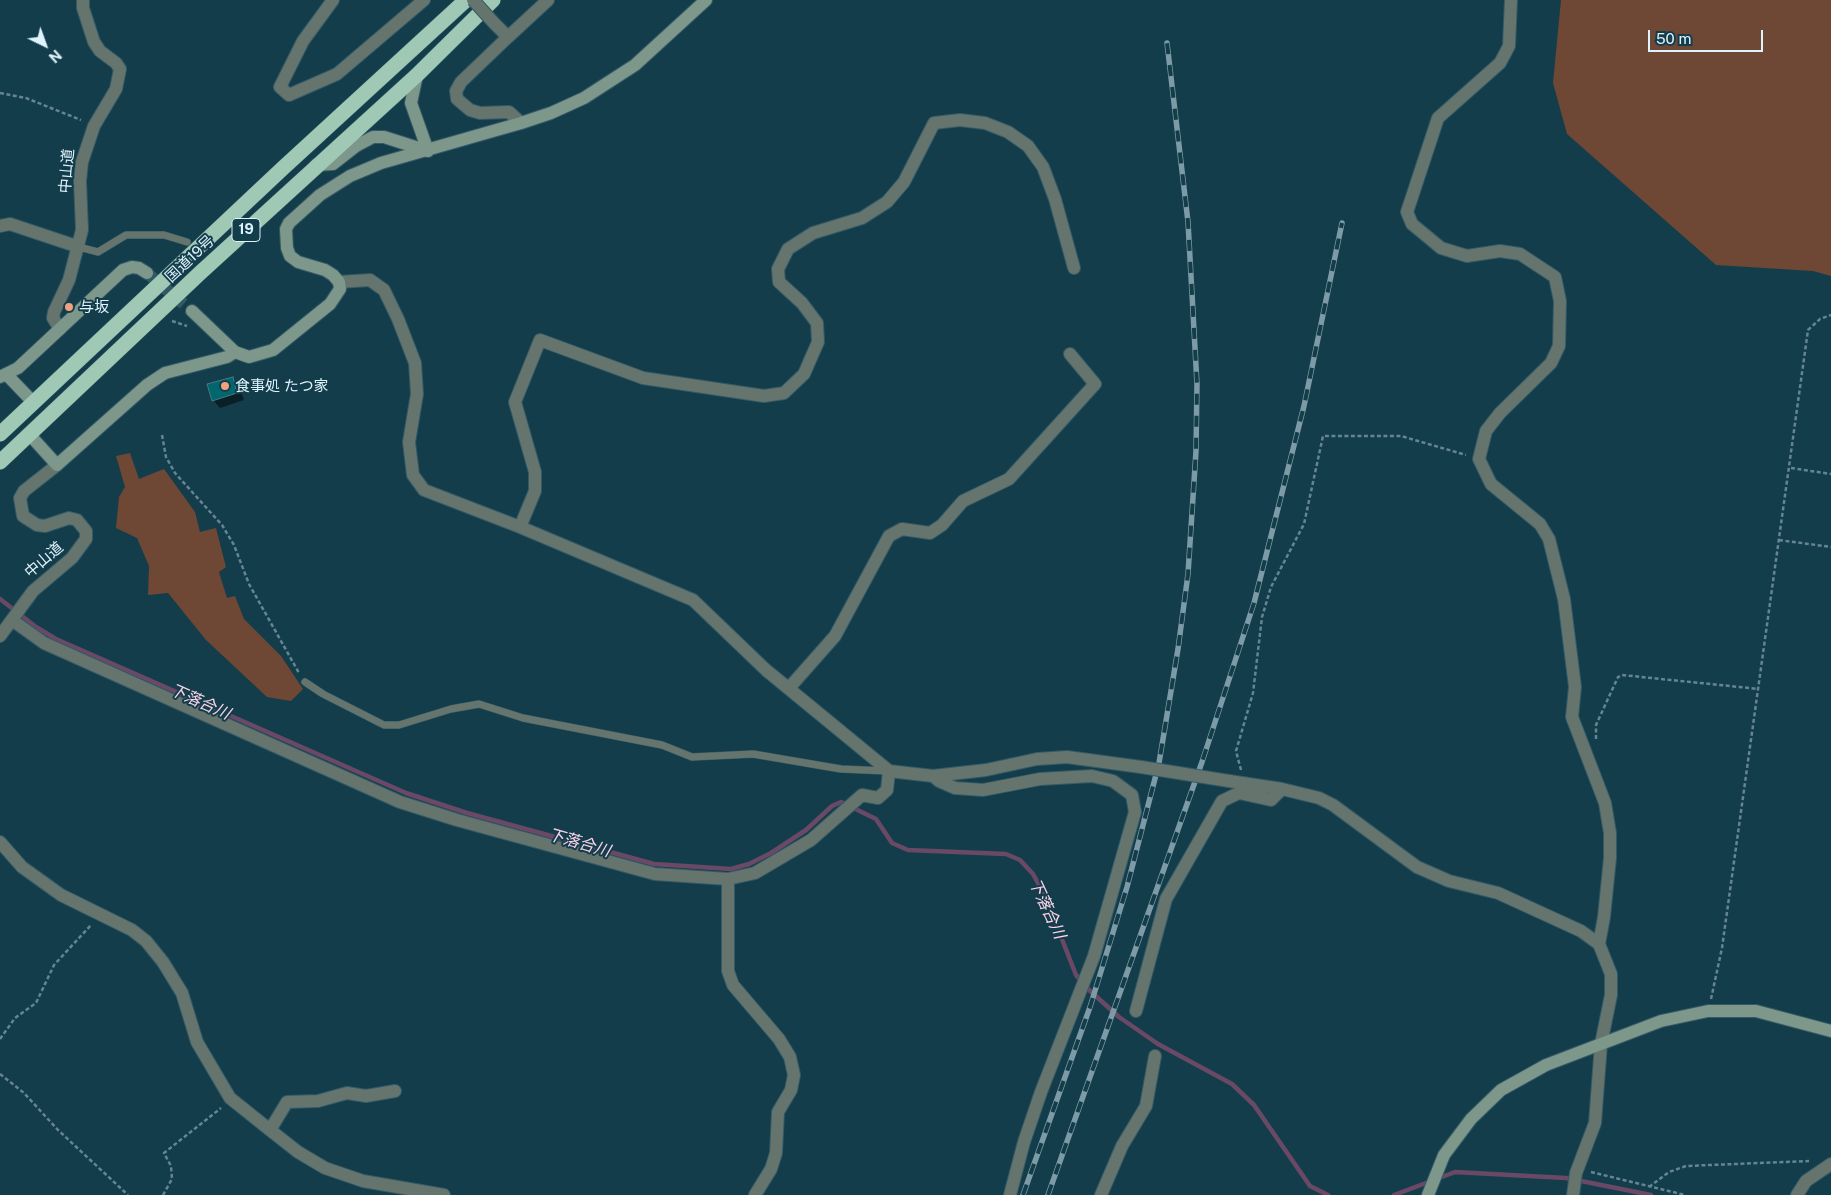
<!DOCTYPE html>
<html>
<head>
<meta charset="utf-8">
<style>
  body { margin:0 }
  #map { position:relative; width:1831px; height:1195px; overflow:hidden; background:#143d4b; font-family:"Public Sans",sans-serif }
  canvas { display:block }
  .north { position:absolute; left:20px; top:20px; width:50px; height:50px; -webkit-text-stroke:4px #143d4b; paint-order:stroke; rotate:138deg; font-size:14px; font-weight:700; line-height:20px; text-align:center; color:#def3fc }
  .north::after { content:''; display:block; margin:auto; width:18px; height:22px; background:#def3fc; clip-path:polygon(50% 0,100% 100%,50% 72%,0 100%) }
  .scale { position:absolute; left:1648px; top:30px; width:115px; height:22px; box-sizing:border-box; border:2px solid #def3fc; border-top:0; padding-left:6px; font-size:15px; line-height:18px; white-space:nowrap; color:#def3fc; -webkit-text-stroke:4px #143d4b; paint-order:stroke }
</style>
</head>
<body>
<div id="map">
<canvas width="1831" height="1195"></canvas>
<div class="north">N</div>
<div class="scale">50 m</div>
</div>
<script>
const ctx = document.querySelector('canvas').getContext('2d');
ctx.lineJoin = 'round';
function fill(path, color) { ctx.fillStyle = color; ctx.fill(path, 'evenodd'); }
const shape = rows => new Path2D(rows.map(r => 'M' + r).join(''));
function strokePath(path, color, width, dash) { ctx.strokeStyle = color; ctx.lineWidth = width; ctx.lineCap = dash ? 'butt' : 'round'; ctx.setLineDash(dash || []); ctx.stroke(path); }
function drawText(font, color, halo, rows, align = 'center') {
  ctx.font = font + ' "Public Sans","Noto Sans JP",sans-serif'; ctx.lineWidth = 4; ctx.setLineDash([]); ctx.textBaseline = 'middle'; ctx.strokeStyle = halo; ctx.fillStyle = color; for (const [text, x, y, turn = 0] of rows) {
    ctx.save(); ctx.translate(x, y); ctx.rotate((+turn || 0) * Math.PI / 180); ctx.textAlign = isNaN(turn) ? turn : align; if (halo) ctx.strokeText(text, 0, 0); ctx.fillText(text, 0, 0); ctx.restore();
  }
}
const green = shape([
  [1561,0,1831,0,1831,276,1813,271,1716,265,1567,134,1553,83],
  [130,453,139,479,164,469,195,512,200,532,216,528,226,567,219,572,227,598,235,596,244,619,281,656,303,689,291,701,267,697,206,640,168,593,148,595,149,566,137,538,116,528,119,497,125,487,116,456]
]);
const shadow = shape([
  [232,378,239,386,244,400,220,408,213,400]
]);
const stream = shape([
  [0,599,36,627,56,639,406,793,467,813,654,864,731,869,749,864,771,853,806,830,832,806,841,802,876,819,892,843,908,850,1006,854,1020,860,1033,874,1045,896,1076,975,1088,989,1119,1017,1158,1044,1232,1084,1254,1105,1310,1186,1328,1195],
  [1394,1195,1455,1172,1566,1178,1651,1195]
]);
const building = shape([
  [233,377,237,393,212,401,207,384,233,377]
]);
const secondaryTunnel = shape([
  [147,273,192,311]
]);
const path = shape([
  [0,93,26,98,81,120],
  [172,321,187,326],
  [162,435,166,457,175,473,222,525,234,545,249,584,299,673],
  [1791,468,1831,474],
  [1779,540,1831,547],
  [1596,739,1596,725,1618,677,1622,675,1759,689],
  [1241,770,1236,751,1253,693,1262,617,1271,587,1304,524,1323,436,1401,436,1466,455],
  [1711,999,1722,948,1808,330,1820,319,1831,315],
  [0,1039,15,1018,36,1003,54,965,91,925],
  [0,1074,24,1093,58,1130,128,1195],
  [1591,1172,1685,1195],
  [1649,1187,1669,1172,1686,1166,1809,1161],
  [163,1195,172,1179,171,1166,164,1153,221,1108]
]);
const lane = shape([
  [79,247,98,252,126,235,164,235,187,242],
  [305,682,323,694,384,725,399,725,451,709,479,704,523,718,662,745,692,757,753,754,841,769,887,771]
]);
const street = shape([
  [333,0,303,41,280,87,289,95,337,74,424,0],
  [1511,0,1509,46,1500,63,1438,118,1407,212,1412,224,1441,248,1467,256,1500,251,1520,254,1555,277,1560,301,1559,346,1551,363,1500,413,1486,431,1479,459,1491,484,1540,524,1549,539,1564,599,1575,687,1572,717,1605,803,1610,833,1610,858,1604,917,1599,944],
  [494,23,508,37,461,82,456,91,457,99,470,110,480,113,509,112,521,123],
  [508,37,548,0],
  [0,226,10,224,79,247],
  [339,282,370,280,384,290,398,319,415,363,417,394,409,442,413,475,424,490,520,527,693,600,766,670,889,771,933,776,986,770,1037,759,1067,757,1141,767],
  [60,329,53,318,54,312,69,280,82,230,80,181,82,162,94,126,116,89,120,69,116,63,100,51,94,42,83,8,83,0],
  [520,527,535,491,535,472,515,402,540,340,643,378,764,396,784,393,804,374,818,342,817,323,802,303,779,282,778,269,788,249,813,233,862,218,887,202,904,182,934,123,960,120,985,123,1008,132,1028,146,1043,167,1055,199,1074,268],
  [12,620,44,643,400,802,457,820,655,874,728,879,755,873,811,840,862,795,878,798,887,790,889,771],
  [0,636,33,591,72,558,86,539,86,531,77,520,69,518,45,526,37,525,23,516,20,498,24,491,57,465],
  [789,688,835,636,889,536,902,529,930,533,942,525,963,501,1009,479,1095,384,1070,354],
  [933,776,939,781,955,788,983,790,1040,779,1092,776,1113,781,1132,795,1135,812,1094,956,1041,1092,1024,1142,1010,1195],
  [1229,781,1282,789,1319,798,1333,805,1417,867,1449,881,1498,893,1581,931,1599,944,1611,974,1611,995,1601,1044,1595,1123,1576,1173,1573,1195],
  [0,842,22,867,61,895,132,930,146,941,163,962,182,993,197,1042,230,1098,270,1130,298,1152,325,1168,363,1181,444,1195],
  [728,879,728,971,733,985,779,1039,790,1057,794,1075,791,1090,778,1112,776,1153,771,1169,755,1195],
  [1136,1011,1166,899,1222,801,1239,793,1271,800,1282,789],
  [270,1130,287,1102,318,1101,347,1093,366,1096,395,1091],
  [1101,1195,1122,1146,1146,1106,1155,1056],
  [1797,1195,1806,1181,1831,1164]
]);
const secondary = shape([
  [417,75,411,103,428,151],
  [316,165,333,164,356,146,373,137,384,137,428,151],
  [192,311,235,352,249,357,273,350,330,304,340,289,339,282,333,275,325,270,298,262,290,256,287,248,286,229,289,223,320,195,350,176,381,163,521,123,551,113,584,98,635,65,706,0],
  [6,374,34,403],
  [0,377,18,368,123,270,132,267,139,268,147,273],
  [29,434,57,465,147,385,165,373,227,357,235,352],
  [1428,1195,1444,1155,1471,1119,1501,1090,1546,1065,1661,1021,1708,1011,1756,1011,1831,1031]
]);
const highway = shape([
  [0,434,283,168,466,0],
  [0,462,200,273,417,75,493,0]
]);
const rail = shape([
  [1023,1195,1090,1007,1127,887,1159,763,1178,649,1188,574,1196,451,1197,384,1188,222,1167,43],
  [1048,1195,1202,762,1254,603,1304,406,1342,223]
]);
const streetBridge = shape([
  [473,0,494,23],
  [1141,767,1229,781]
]);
const markers = [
  [69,307,5,"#f2a17e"],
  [225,386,5,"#f2a17e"]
];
const shields = [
  [246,230,28]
];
const shieldNames = [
  ["19",246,230]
];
const streetNames = [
  ["中山道",67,171,-85],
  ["国道19号",190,259,-43],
  ["中山道",44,560,-41]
];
const poiNames = [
  ["与坂",79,307],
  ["食事処 たつ家",235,386]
];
const waterNames = [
  ["下落合川",200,702,24],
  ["下落合川",579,843,16],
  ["下落合川",1047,909,65]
];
fill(green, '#6f4735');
fill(shadow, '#0007');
strokePath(stream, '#6a4967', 4.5);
fill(building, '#02666e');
strokePath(building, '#4a797e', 1);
strokePath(secondaryTunnel, '#325866', 12, [12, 6]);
strokePath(lane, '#345a67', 8);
strokePath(street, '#345a67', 14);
strokePath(secondary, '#345a67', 14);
strokePath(highway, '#345a67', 16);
strokePath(path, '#648591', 2.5, [4, 2.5]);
strokePath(lane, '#65756d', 7);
strokePath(street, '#65756d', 12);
strokePath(secondary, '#7d978a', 12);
strokePath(highway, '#a0c9b5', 15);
strokePath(rail, '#7c9ba6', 5.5);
strokePath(rail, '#143d4b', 4, [11]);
strokePath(streetBridge, '#345a67', 14, []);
strokePath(streetBridge, '#65756d', 12);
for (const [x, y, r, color] of markers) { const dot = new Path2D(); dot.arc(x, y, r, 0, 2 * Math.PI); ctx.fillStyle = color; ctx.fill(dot); strokePath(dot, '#143d4b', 2); }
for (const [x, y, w] of shields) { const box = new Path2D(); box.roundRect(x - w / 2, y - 11.5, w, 23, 4); ctx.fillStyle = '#143d4b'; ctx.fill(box); strokePath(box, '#def3fc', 1); }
drawText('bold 14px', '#def3fc', null, shieldNames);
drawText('15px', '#def3fc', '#143d4b', streetNames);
drawText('15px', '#def3fc', '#143d4b', poiNames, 'left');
drawText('italic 16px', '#fcd5eb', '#143d4b', waterNames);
</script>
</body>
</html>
